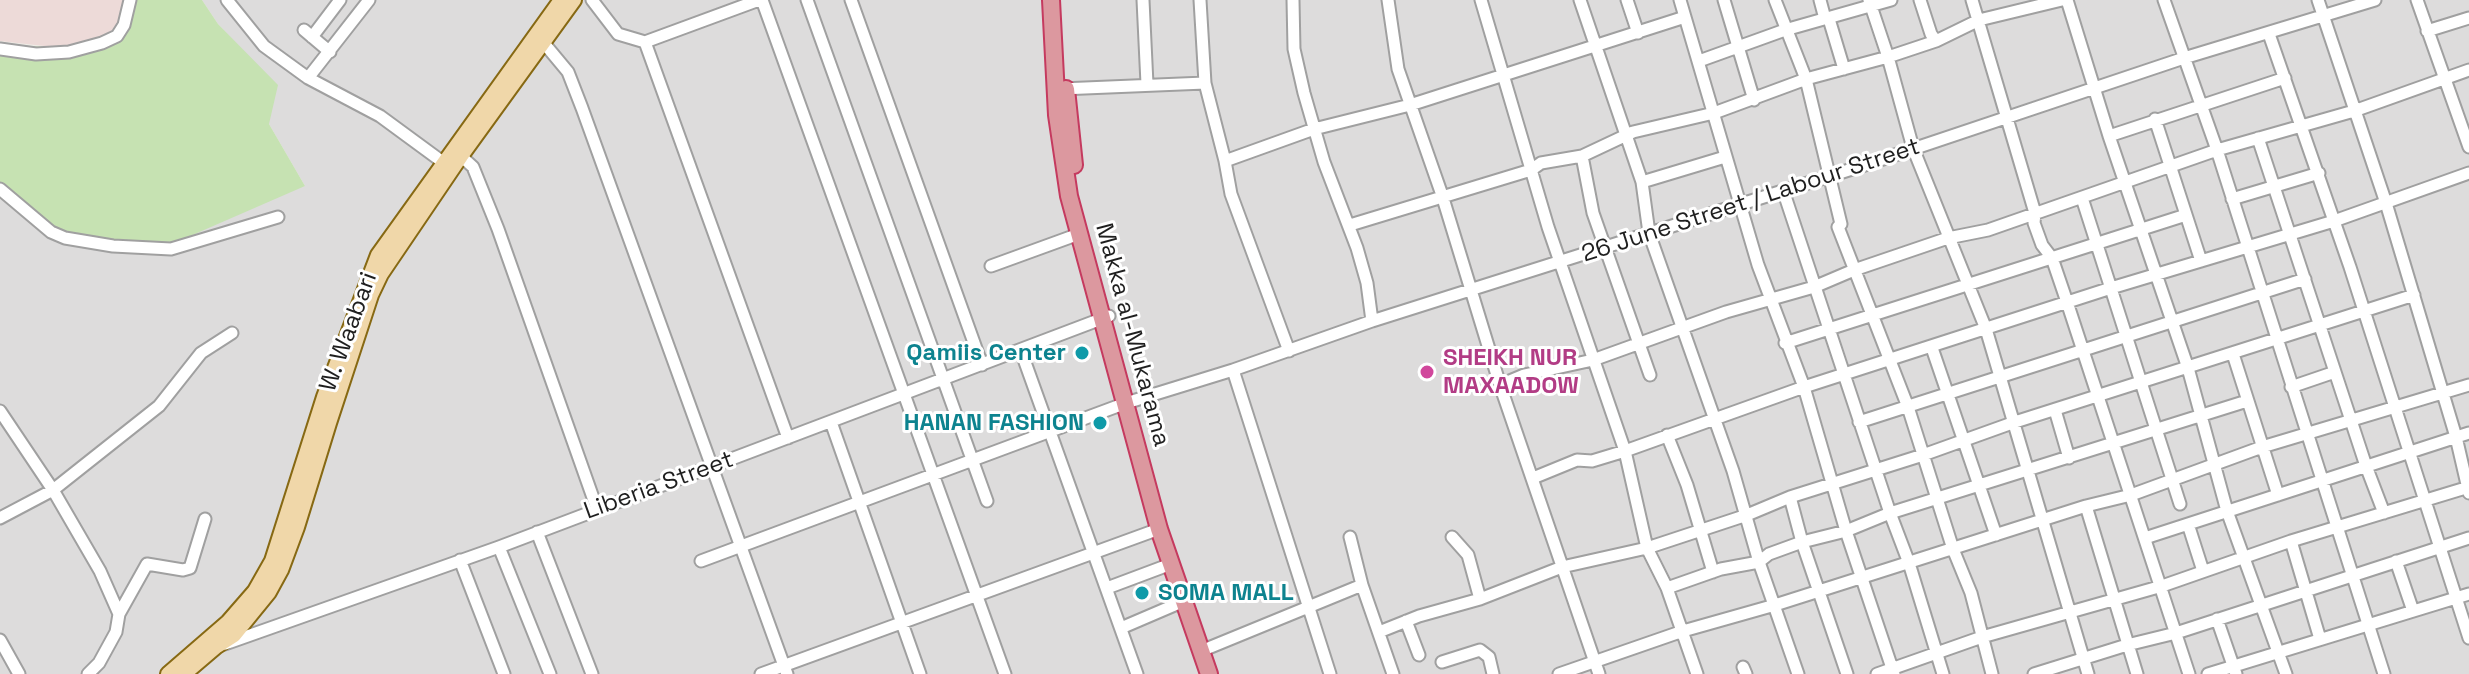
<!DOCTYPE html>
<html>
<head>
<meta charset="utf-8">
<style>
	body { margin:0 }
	canvas { display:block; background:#eeece6 }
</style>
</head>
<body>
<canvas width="2469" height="674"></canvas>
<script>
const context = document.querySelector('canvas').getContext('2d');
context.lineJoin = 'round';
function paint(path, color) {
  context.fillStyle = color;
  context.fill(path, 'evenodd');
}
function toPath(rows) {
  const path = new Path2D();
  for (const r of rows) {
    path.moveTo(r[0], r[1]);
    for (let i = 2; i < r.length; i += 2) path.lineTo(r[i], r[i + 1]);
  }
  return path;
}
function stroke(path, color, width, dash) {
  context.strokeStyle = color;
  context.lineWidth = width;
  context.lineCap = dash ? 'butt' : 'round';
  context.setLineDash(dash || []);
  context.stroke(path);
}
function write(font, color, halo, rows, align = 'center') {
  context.font = font + ' "Space Grotesk",sans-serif';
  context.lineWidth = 6;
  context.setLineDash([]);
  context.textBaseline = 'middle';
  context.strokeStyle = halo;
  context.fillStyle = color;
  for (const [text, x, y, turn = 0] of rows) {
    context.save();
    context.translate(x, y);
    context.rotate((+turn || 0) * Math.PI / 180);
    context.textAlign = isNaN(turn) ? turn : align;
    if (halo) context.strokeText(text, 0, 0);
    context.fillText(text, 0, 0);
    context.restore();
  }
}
paint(toPath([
	[202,0,2469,0,2469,674,0,674,0,182,60,236,305,186,269,124,244,52,218,24]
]), '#dddcdc');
paint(toPath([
	[0,0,125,0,117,32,62,48,0,41]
]), '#eddad8');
paint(toPath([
	[125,0,202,0,218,24,278,85,269,124,305,186,165,247,60,236,0,182,0,44,62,48,117,32]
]), '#c6e2b2');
const minor = toPath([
	[227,0,264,46,308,78,380,116,444,163],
	[592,0,618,34,645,42,759,0],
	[762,0,1005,674],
	[807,0,987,501],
	[851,0,982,365],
	[1143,0,1147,84],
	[1200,0,1205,83,1225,161,1231,194,1289,351],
	[1293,0,1294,49,1304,93,1324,162,1357,248,1367,283,1372,321],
	[1388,0,1398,69,1442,195,1500,385,1599,674],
	[1481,0,1548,227,1625,451,1647,548,1667,588,1697,674],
	[1580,0,1642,182,1649,233,1733,471,1759,562,1798,674],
	[1627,0,1638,33],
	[1680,0,1758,265,1804,387,1846,531,1894,674],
	[1724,0,1754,100],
	[1775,0,1806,79,1841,224,1838,227,1908,407,1953,549,1971,593,1992,674],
	[1820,0,1824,15,1829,19,1844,69],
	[1869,0,1888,57,1913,148,1986,329,2088,674],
	[1920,0,1931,34,1936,41],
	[1972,0,2035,213,2034,223,2042,245,2052,258,2067,302,2189,674],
	[2067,0,2109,136,2188,368,2227,511,2286,674],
	[2164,0,2217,150,2384,674],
	[2318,0,2386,203,2456,437,2469,493],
	[2417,0,2469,147],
	[304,30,330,52],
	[2427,31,2469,18],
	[2269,34,2350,267,2469,638],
	[312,37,340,0],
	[543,42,568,72,582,108,787,674],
	[645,42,788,438],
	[0,49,36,54,69,52,102,43,117,36,124,25,130,0],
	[1699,61,1785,30,1891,0],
	[308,78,369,0],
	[1061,89,1205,83],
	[2155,119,2201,261],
	[2109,136,2285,78],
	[2258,138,2366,466,2384,513],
	[461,156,473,167,498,229,597,509],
	[1582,156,1593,213,1650,375],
	[1225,161,1314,129,1410,105,1685,17],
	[1642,182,1725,157],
	[0,189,51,232,65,238,113,246,171,249,278,217],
	[1783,190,1890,513,1909,563,1943,674],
	[2082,198,2180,504],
	[2232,199,2319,173],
	[1350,225,1531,170,1541,163,1582,156,1633,132,1714,113,1806,79,1888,57,1936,41,1979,20,2062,0],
	[991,266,1079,234],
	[1785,343,2186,215],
	[1932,348,1996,535],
	[1021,351,1137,674],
	[2233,354,2278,495],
	[1233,370,1330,674],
	[1500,385,1524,375,1593,360,1726,312,1814,287,1854,270,1948,238,1988,230,2217,150,2354,111,2469,70],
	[2291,387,2335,372],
	[2055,410,2069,458],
	[0,411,53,490,100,571,119,614,116,632,99,663,88,674],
	[831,422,920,674],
	[1859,422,2305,279],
	[1667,435,1687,485,1713,572],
	[1533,478,1577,460,1592,461,1625,451,1804,387,2111,288,2334,221,2469,173],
	[1790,497,1802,542,1847,674],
	[2086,506,2137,674],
	[0,518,53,490,159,406,201,353,232,333],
	[2188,524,2203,571],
	[537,532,592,674],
	[1350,537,1362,585,1393,674],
	[1452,537,1468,555,1480,599],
	[2145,538,2469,433],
	[2291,541,2320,639],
	[499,547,550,674],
	[460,560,504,674],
	[701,561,1126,403,1233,370,1372,321,1871,163,2184,58,2375,0],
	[2396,561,2413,611],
	[1107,588,1171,564],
	[1667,588,1721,569,1759,562,1769,554,1802,542,1846,531,1890,513,2247,401],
	[119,614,147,564,183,570,190,568,205,519],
	[2217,619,2236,674],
	[1406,621,1419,655],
	[1121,628,1184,601],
	[1379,632,1419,616,1480,599,1562,567,1647,548,1747,515,1790,497,1923,455,2015,422,2414,295],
	[0,640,19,674],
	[225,644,499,547,1109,316],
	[1201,651,1362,585],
	[1442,662,1480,650,1489,657,1493,674],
	[1743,667,1746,674],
	[761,674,1159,529],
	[1559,674,1683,631,1775,605,2086,506,2131,495,2262,447,2469,385],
	[1877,674,1982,637,2162,586,2291,541,2469,487],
	[2034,674,2127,645,2176,633,2469,538],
	[2208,674,2469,594]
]);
const major = toPath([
	[168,674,228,622,255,591,272,561,324,397,378,255,561,0],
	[184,674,217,646,234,635,269,592,281,570,297,527,329,423,371,295,381,274,461,156,574,0]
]);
const highway = toPath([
	[1051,0,1057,115,1069,196,1159,529,1209,674],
	[1066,89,1074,165]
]);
stroke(minor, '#a0a0a0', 15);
stroke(major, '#876913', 18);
stroke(highway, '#c53a5f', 20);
stroke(minor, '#fff', 11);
stroke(major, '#f0d7a9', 14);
stroke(highway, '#dc989f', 16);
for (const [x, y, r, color] of [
	[1082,353,8,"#0f9aa8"],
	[1427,372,8,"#d1479c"],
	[1100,423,8,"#0f9aa8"],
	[1142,593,8,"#0f9aa8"]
]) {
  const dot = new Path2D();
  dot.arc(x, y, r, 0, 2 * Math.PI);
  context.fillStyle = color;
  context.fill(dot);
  stroke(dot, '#fff', 3);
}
write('24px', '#1f1f1f', '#fff', [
	["26 June Street / Labour Street",1751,201,-18],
	["W. Waabari",349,332,-70],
	["Makka al-Mukarama",1132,335,75],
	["Liberia Street",659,486,-20]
]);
write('bold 24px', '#0d838f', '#fff', [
	["Qamiis Center",1066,353],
	["HANAN FASHION",1084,423],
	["SOMA MALL",1158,593,"left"]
], 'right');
write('bold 24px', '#b23c85', '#fff', [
	["SHEIKH NUR",1443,358],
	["MAXAADOW",1443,386]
], 'left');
</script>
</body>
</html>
